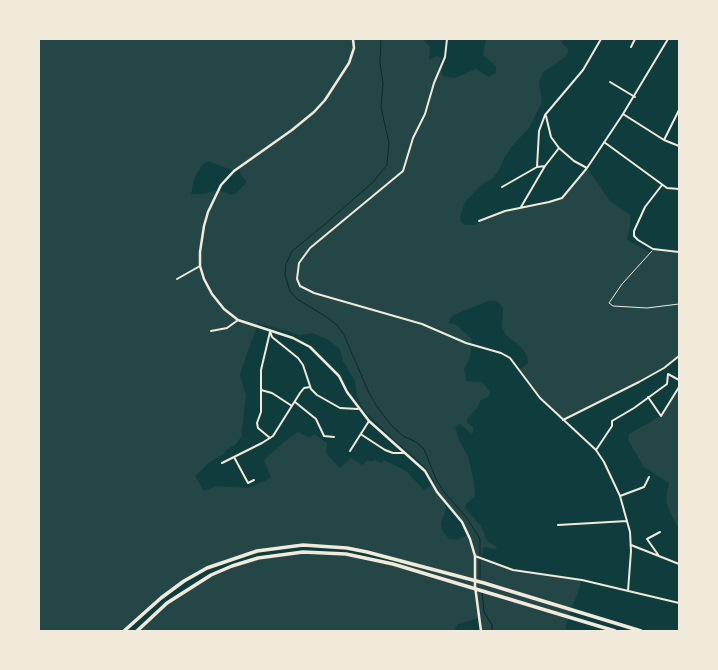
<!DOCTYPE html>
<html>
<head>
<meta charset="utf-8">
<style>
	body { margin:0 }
	#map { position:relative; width:718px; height:670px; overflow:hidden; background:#0f3d3e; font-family:Arial,sans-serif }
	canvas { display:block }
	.frame { position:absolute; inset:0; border:40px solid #f1e9da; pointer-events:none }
</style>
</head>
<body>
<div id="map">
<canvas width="718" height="670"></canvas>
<div class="frame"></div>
</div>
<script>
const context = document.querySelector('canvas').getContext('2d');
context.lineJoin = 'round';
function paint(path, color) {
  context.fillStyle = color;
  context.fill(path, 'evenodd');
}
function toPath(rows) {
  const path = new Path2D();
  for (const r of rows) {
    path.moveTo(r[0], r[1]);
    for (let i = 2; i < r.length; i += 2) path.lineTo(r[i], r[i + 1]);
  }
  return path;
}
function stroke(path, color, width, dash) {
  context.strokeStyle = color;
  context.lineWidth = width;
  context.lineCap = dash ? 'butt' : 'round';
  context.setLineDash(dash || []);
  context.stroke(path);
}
paint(toPath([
	[39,39,422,39,430,47,429,60,437,56,441,58,439,65,443,76,454,78,476,69,489,77,496,73,496,66,483,55,486,39,563,39,562,43,568,49,567,54,564,58,543,72,539,82,542,102,529,128,512,146,505,157,499,170,493,178,480,186,465,202,460,217,461,222,465,225,474,225,505,211,562,198,587,168,610,201,630,215,630,226,627,240,651,253,653,249,679,252,679,356,673,362,639,382,611,397,563,419,540,398,519,370,528,363,527,356,521,347,506,335,502,327,503,308,498,302,491,300,453,315,448,323,455,324,472,339,470,357,464,369,466,381,482,382,490,392,488,397,481,400,477,408,467,419,467,423,473,427,473,433,471,433,460,424,455,427,459,440,468,457,474,483,475,496,466,504,465,508,481,526,488,542,497,547,496,549,484,547,481,559,513,570,582,580,566,625,567,631,481,631,479,618,458,624,454,631,137,631,167,603,211,575,258,558,303,552,346,554,398,566,400,561,347,548,303,545,257,551,207,568,184,581,124,631,39,631],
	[208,161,234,171,243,164,240,169,240,174,246,181,246,183,236,193,231,195,219,190,203,194,191,194,194,179,202,165],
	[258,323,300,335,312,333,327,339,340,349,343,361,355,381,357,397,364,410,394,440,414,456,426,468,435,482,424,490,406,471,384,460,382,463,374,460,371,462,367,460,362,465,351,458,340,468,326,453,327,443,314,434,310,438,298,432,285,441,264,460,271,478,248,488,216,486,204,491,195,476,211,461,224,454,226,450,236,444,241,437,246,396,240,374],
	[445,503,462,522,468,535,457,540,449,539,442,530,441,523,446,509],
	[679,387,679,529,668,508,666,499,669,483,644,467,628,440,629,434,661,416]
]), '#244646');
stroke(toPath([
	[381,39,380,63,383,84,381,107,389,143,387,165,373,182,324,225,292,251,286,264,285,275,290,291,297,299,325,316,337,325,344,335,369,393,376,405,390,424,403,436,416,442,424,449,436,479,444,492,467,518,480,539,480,581],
	[482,592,484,612,492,625,492,631]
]), '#0a2a2b', 1);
stroke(toPath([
	[652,251,622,284,609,303,613,306,647,308,679,304]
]), '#f1e9da', 1);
stroke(toPath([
	[447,39,445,57,434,83,425,114,413,138,403,171,310,248,299,263,297,279,300,286,314,293,422,324,466,343,501,353,510,358,540,398,596,450,604,462,620,496,630,532,631,551,628,591],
	[631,47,635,39],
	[610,82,635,97],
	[623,114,664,140,679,146],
	[546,116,551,137,559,148,574,161,587,168],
	[664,140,679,110],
	[604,142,667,188,679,189],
	[545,166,537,167,539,131,545,115,583,70,601,39],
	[662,185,645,207,634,231,634,236,638,240,653,249,679,252],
	[502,187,537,167],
	[521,207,545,166,559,148],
	[479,221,505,211,549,202,562,198,587,168,623,114,668,39],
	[177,279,200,266],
	[211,331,227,328,238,320],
	[270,331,272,337,298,358,303,365,311,389,317,395,340,408,358,409],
	[261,390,272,393,292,406],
	[648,397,661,416,679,387],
	[295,402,316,419,324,436,334,437],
	[563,420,639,382,664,368,679,356],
	[362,435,385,450,393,453,403,453],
	[270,438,258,428,257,423,261,412,261,370,270,332],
	[596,450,612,426,612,421,634,408,667,384,668,374,679,380],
	[350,451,369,421],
	[234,457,248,483,254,480],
	[222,463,262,443,273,436,300,393,304,388,310,387],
	[620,496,644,487,649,477],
	[558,525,627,521],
	[631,545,679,564],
	[475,556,513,570,582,580,679,603],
	[659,556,647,539,660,532]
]), '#f1e9da', 2);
stroke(toPath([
	[353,39,354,48,349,63,325,100,314,112,292,130,234,171,221,185,208,212,204,226,200,252,200,266,204,279,212,294,224,309,238,320,293,338,310,347,339,376,347,392,369,421,425,471,437,492,462,522,470,539,475,556,475,586,481,631]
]), '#f1e9da', 2.5);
stroke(toPath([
	[124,631,161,598,184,581,207,568,257,551,303,545,347,548,367,552,484,583,641,631],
	[137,631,167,603,211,575,232,566,258,558,303,552,346,554,393,564,615,631]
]), '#f1e9da', 3.5);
</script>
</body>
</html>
